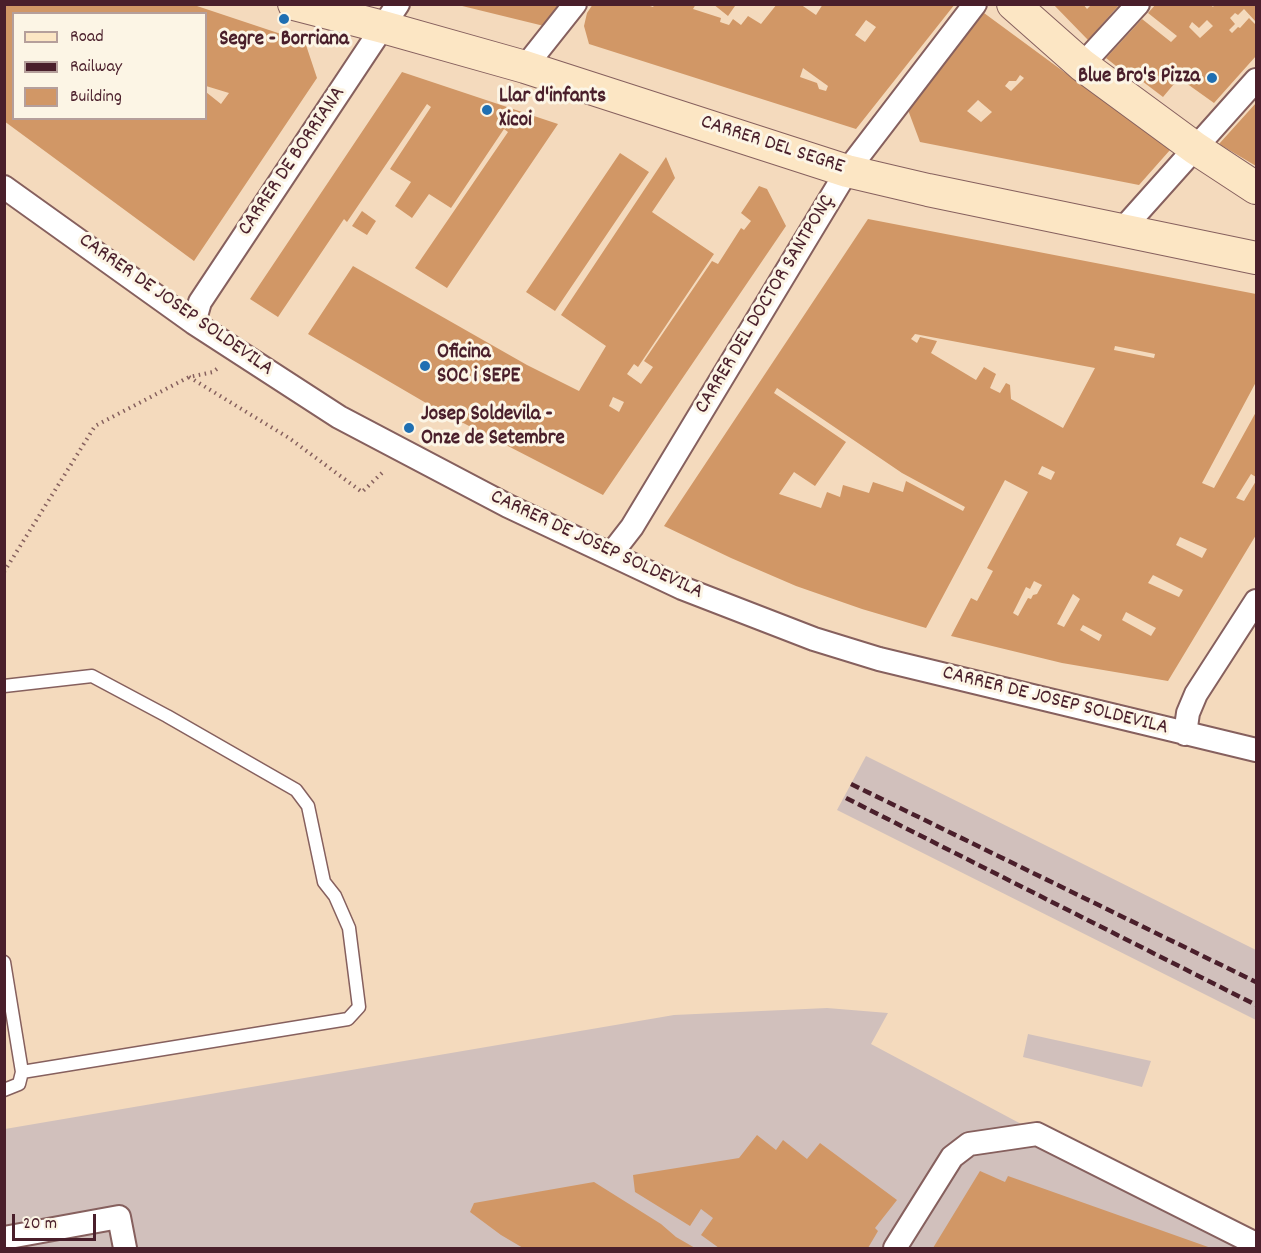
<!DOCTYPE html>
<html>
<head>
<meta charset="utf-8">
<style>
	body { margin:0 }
	#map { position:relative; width:1261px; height:1253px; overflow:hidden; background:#f4dabd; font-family:Dekko,sans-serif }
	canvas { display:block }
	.frame { position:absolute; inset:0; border:6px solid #4a1f2b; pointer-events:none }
	.legend { position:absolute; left:12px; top:12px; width:195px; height:108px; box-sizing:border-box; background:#fcf5e5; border:2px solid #b59f9b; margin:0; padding:8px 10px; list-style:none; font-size:18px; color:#4a1f2b }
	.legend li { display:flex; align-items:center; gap:12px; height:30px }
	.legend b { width:30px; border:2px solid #b59f9b }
	.scale { position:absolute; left:12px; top:1214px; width:84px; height:27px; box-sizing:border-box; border:3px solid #4a1f2b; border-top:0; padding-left:8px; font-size:18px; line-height:21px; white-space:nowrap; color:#4a1f2b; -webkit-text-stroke:4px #fcf5e5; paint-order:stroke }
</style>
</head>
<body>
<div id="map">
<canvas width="1261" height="1253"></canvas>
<div class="frame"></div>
<ul class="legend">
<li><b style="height:8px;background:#fce6c4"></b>Road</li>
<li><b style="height:8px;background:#4a1f2b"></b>Railway</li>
<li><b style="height:16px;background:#d19766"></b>Building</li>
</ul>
<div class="scale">20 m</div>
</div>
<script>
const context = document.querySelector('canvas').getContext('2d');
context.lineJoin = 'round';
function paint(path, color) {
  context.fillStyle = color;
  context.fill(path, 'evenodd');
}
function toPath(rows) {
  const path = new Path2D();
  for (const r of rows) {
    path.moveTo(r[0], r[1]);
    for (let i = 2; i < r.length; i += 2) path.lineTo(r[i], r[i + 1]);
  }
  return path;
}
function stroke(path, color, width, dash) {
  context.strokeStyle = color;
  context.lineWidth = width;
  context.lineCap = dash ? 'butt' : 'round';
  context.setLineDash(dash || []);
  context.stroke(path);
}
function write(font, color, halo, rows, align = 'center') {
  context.font = font + ' Dekko,sans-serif';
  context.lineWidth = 6;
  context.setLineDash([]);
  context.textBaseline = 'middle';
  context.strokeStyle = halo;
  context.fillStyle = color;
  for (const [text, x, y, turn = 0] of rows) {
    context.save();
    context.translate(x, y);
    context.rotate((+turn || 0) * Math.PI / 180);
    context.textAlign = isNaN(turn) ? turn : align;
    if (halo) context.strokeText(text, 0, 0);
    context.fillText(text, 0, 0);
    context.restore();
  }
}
paint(toPath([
	[866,756,1256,950,1256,1020,837,810],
	[827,1008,888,1013,871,1044,1254,1248,5,1248,5,1129,674,1015],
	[1028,1034,1151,1061,1142,1087,1023,1057]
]), '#d1c0bc');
paint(toPath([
	[4,4,191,4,305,42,317,78,194,261,4,121],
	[14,14,206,14,206,86,229,93,221,104,206,92,206,118,14,118],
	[454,4,561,4,544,26],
	[593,4,644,4,653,7,655,4,696,4,693,9,721,18,720,22,729,25,733,19,741,25,748,16,761,24,777,4,800,4,816,15,823,4,955,4,856,129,589,44,584,26,587,13],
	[866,20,876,27,865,42,855,35],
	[803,68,828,86,826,91,819,89,817,83,800,77],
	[713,4,733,4,735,6,728,16],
	[1053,4,1083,4,1087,9,1092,4,1120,4,1088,40],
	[1156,4,1210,4,1213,7,1215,4,1256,4,1256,22,1244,9,1238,15,1235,13,1230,18,1235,24,1229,30,1232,33,1238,27,1240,28,1249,18,1256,25,1256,56,1214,103,1179,78,1163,97,1142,81,1139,84,1106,58,1142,19,1171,42,1177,36,1148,13],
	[1207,20,1213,26,1200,38,1189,27,1192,22,1199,28],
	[984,13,1143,130,1147,125,1164,138,1160,142,1170,150,1139,185,920,142,908,110],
	[1020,75,1024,78,1011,91,1005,86,1009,81,1016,81],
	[978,100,992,112,981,122,967,111],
	[402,72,558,124,447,288,415,268,508,132,504,129,451,208,429,194,412,218,395,206,411,182,390,169,431,107,427,104,347,222,344,219,278,317,250,299],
	[1256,103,1256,166,1219,144],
	[620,153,649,172,555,311,526,292],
	[666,157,675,178,652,212,714,254,638,367,634,364,627,374,641,384,653,367,644,361,712,261,718,264,741,228,744,230,751,221,741,213,759,186,767,189,786,226,603,495,438,410,308,334,353,266,527,365,579,391,606,346,561,315],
	[613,397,624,402,619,412,609,406],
	[362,211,376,221,367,235,352,226],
	[868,219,1256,294,1256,382,1202,483,1214,488,1256,412,1256,477,1251,474,1236,498,1244,501,1256,481,1256,535,1168,681,1062,663,951,636,971,598,977,601,993,571,987,568,1028,492,1005,480,926,628,862,609,796,586,731,558,664,526],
	[915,334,1095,368,1063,428,1011,399,1010,385,1006,383,1000,393,990,388,996,374,984,367,976,380,931,353,937,341,920,337,917,343,911,339],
	[1115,346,1155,354,1154,358,1114,350],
	[777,388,902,473,965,507,963,511,906,481,903,492,873,482,869,493,843,485,840,497,827,492,821,508,779,494,794,472,815,486,846,442,774,393],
	[1042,466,1055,472,1051,480,1038,474],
	[1180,537,1207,549,1202,558,1176,545],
	[1153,575,1183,590,1179,597,1148,583],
	[1034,581,1042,585,1037,594,1033,595,1031,599,1028,598,1018,616,1013,613,1026,587,1030,589],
	[1073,594,1080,599,1064,627,1057,624],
	[1126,612,1156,628,1151,636,1122,620],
	[1083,625,1102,635,1099,641,1080,630],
	[757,1135,776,1150,783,1140,807,1159,820,1143,897,1200,875,1228,878,1231,868,1248,719,1248,701,1235,713,1218,701,1209,690,1226,635,1192,633,1175,739,1158],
	[980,1171,1005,1182,1008,1176,1211,1248,933,1248],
	[594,1182,661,1224,676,1237,695,1248,523,1248,501,1235,470,1212,474,1203]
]), '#d19766');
const lane = toPath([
	[4,686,92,676,167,716,296,790,308,806,324,882,335,896,349,928,359,1007,348,1019,22,1072],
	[4,962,22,1072,19,1084,4,1090]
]);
const street = toPath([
	[1082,65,1138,4],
	[525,67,575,4],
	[4,187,194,323,339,417,508,506,682,588,814,639,879,659,1256,750],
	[1121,231,1256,80],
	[194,323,200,302,398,4],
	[611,554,632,527,847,171,975,4],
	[1185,734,1188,713,1196,694,1256,601],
	[4,1238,119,1217,125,1248],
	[895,1248,952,1157,969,1144,1037,1134,1256,1244]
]);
const secondary = toPath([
	[294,4,383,27,525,67,847,171,928,190,1256,258],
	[1013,4,1082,65,1195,148,1256,188]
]);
stroke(lane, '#86605e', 15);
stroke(street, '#86605e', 26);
stroke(secondary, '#86605e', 34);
stroke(toPath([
	[189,377,289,438,362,492,383,472,382,470],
	[4,572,95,426,189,377,213,372,218,368]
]), '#86605e', 4, [1.5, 4.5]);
stroke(lane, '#fff', 12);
stroke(street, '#fff', 22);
stroke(secondary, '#fce6c4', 32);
stroke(toPath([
	[851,784,1256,982],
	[846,798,1256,1005]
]), '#4a1f2b', 4.5, [9, 4.5]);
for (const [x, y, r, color] of [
	[284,19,6,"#1f6fb2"],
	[1212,78,6,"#1f6fb2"],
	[487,110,6,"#1f6fb2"],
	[425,366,6,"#1f6fb2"],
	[409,428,6,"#1f6fb2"]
]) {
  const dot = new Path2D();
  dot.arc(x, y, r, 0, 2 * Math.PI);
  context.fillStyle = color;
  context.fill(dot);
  stroke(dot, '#fcf5e5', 2);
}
write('bold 21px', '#4a1f2b', '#fcf5e5', [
	["Segre - Borriana",284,41,"center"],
	["Blue Bro's Pizza",1200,78,"right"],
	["Llar d'infants",499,98],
	["Xicoi",499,122],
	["Oficina",437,354],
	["SOC i SEPE",437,378],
	["Josep Soldevila -",421,416],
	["Onze de Setembre",421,440]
], 'left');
write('21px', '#4a1f2b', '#fcf5e5', [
	["CARRER DEL SEGRE",772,146,18],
	["CARRER DE BORRIANA",293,162,-56],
	["CARRER DEL DOCTOR SANTPONÇ",766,305,-59],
	["CARRER DE JOSEP SOLDEVILA",175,306,35],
	["CARRER DE JOSEP SOLDEVILA",596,546,25],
	["CARRER DE JOSEP SOLDEVILA",1055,702,14]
]);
</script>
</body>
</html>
